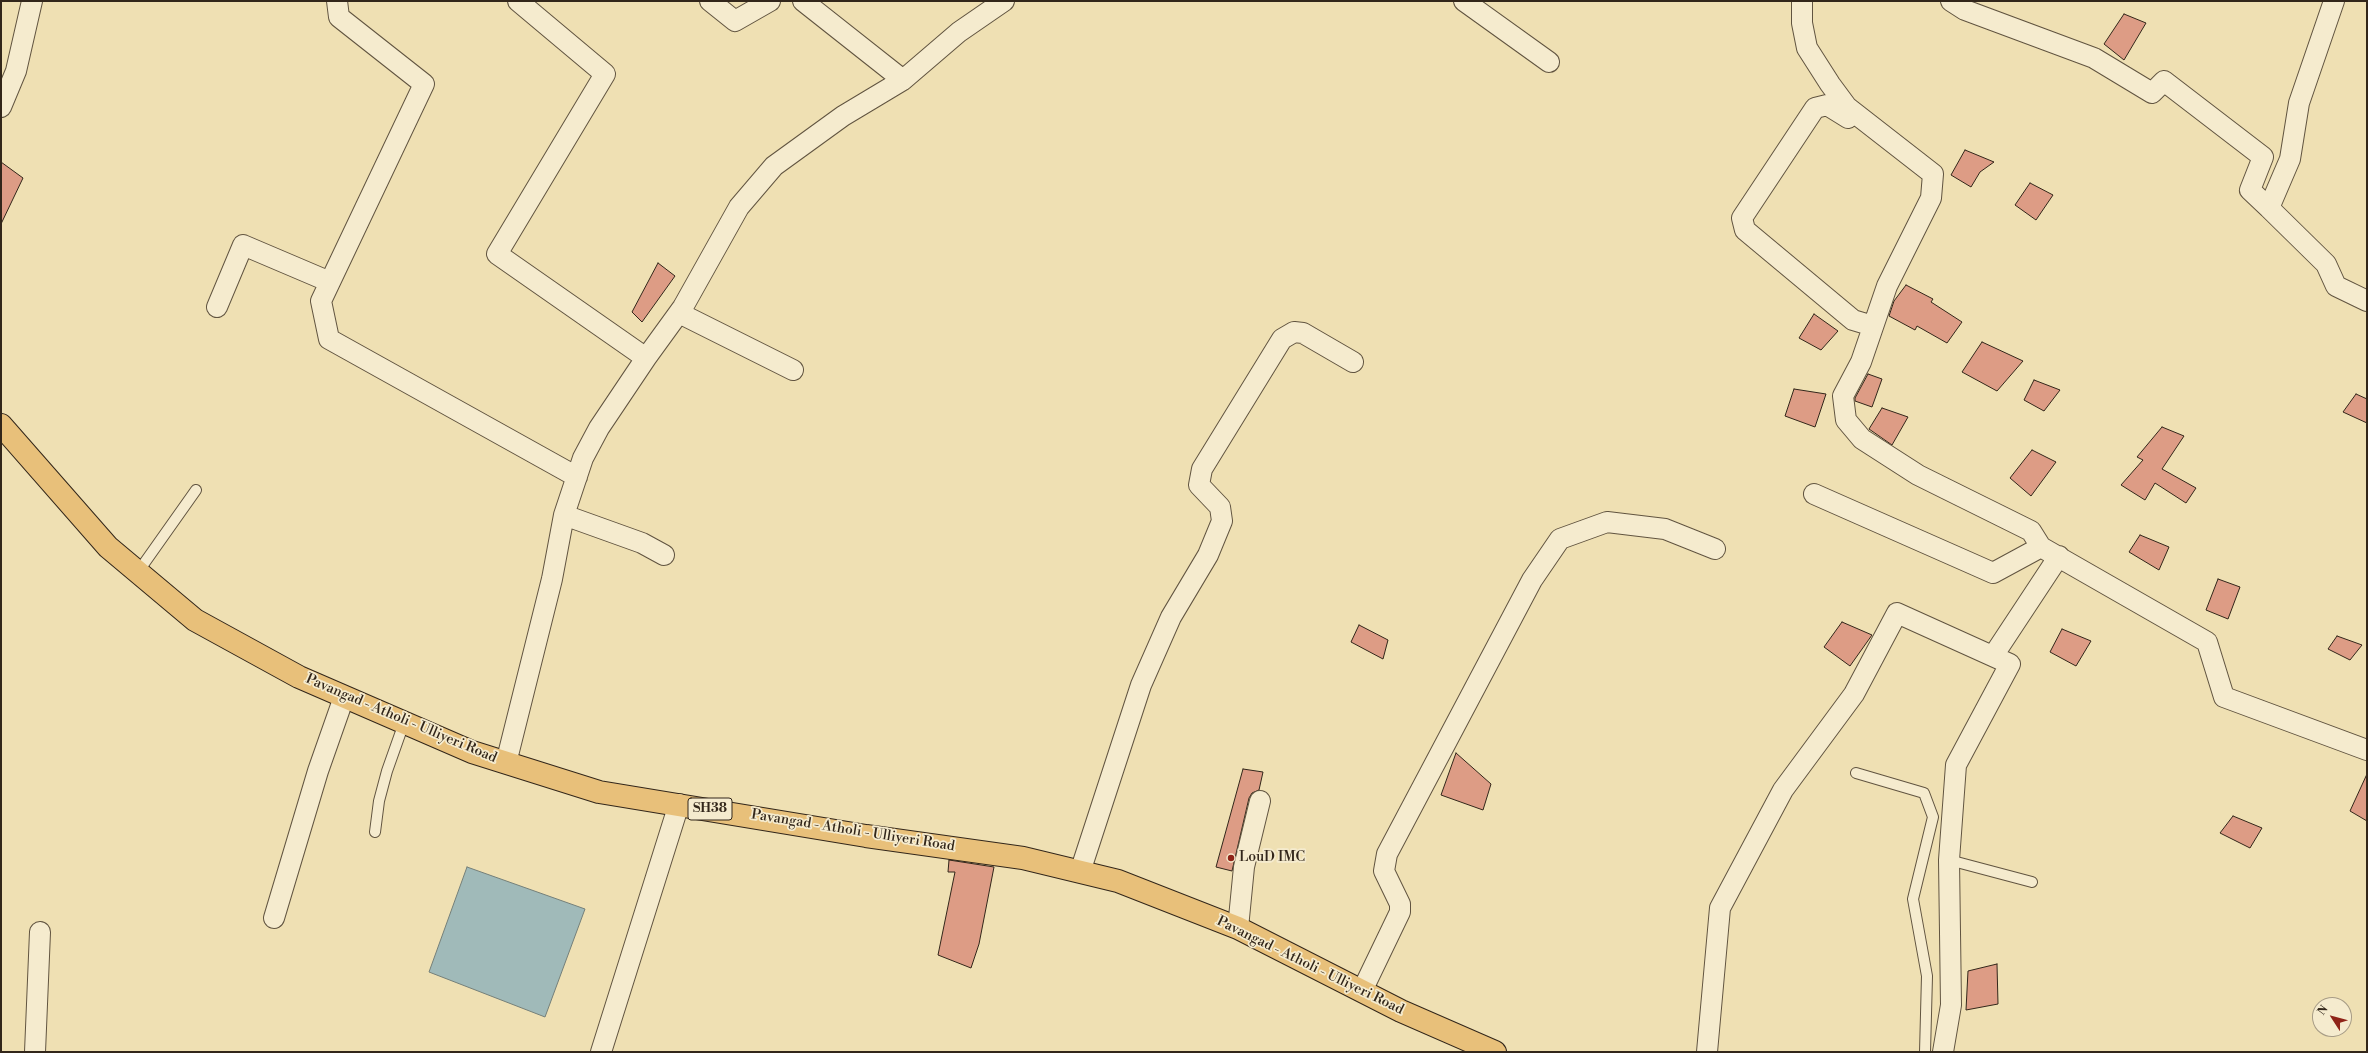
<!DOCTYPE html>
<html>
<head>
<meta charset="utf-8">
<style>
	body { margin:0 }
	#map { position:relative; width:2368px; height:1053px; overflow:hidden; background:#efe0b3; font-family:"Libre Bodoni",serif }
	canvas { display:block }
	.frame { position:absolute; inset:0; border:2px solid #32261a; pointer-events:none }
	.north { position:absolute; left:2312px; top:997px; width:40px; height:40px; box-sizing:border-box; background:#f5ebce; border:1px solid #a79c86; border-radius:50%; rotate:306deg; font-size:11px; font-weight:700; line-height:16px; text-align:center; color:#32261a }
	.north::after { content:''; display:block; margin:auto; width:14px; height:18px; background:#8f2418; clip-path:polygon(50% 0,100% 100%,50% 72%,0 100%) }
</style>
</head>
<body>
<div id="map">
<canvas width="2368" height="1053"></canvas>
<div class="frame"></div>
<div class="north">N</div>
</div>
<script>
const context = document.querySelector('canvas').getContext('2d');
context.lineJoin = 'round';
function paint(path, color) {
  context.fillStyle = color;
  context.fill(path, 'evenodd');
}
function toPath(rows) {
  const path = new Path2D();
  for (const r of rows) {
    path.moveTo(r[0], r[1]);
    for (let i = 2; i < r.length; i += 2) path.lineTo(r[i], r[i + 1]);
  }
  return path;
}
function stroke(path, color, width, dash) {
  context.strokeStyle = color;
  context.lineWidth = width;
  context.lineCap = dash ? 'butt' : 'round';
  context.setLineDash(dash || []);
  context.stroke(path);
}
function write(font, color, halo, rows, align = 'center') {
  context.font = font + ' "Libre Bodoni",serif';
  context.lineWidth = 3.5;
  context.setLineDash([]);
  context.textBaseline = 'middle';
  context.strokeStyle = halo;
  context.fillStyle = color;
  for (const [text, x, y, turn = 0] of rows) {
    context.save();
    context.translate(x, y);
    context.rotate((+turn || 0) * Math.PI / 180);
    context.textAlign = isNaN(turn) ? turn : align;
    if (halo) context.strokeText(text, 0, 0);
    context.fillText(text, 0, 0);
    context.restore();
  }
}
const water = toPath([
	[467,867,585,909,545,1017,429,972,467,867]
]);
paint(water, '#a0bab9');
stroke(water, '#747f79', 1);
const building = toPath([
	[2124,14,2146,23,2124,60,2104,44,2124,14],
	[1965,150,1994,162,1980,172,1971,187,1951,175,1965,150],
	[1,162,23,178,1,224,1,162],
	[2030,183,2053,195,2036,220,2015,205,2030,183],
	[658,263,675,276,642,322,632,312,658,263],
	[1906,285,1933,299,1931,302,1962,322,1947,343,1917,326,1915,330,1889,316,1894,301,1906,285],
	[1814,314,1838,331,1821,350,1799,338,1814,314],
	[1982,342,2023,361,1997,391,1962,372,1982,342],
	[1868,374,1882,379,1872,407,1855,401,1855,398,1868,374],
	[2034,380,2060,390,2044,411,2024,400,2034,380],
	[1794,389,1826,394,1815,427,1785,416,1794,389],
	[2356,394,2367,399,2367,423,2343,412,2356,394],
	[1882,408,1908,417,1892,445,1869,429,1882,408],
	[2162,427,2184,436,2162,469,2196,488,2186,503,2155,483,2145,500,2121,485,2143,460,2137,457,2162,427],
	[2032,450,2056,462,2031,496,2010,478,2032,450],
	[2140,535,2169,547,2159,570,2129,552,2140,535],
	[2218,579,2240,587,2228,619,2206,610,2218,579],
	[1842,622,1872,635,1850,666,1824,647,1842,622],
	[1359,625,1388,640,1383,659,1351,642,1359,625],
	[2062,629,2091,641,2076,666,2050,652,2062,629],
	[2337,636,2362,645,2350,660,2328,649,2337,636],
	[1456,753,1491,784,1483,810,1441,795,1456,753],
	[1243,769,1263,772,1259,790,1252,793,1249,798,1232,871,1216,867,1243,769],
	[2367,774,2367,821,2350,811,2367,774],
	[2233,816,2262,828,2250,848,2220,833,2233,816],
	[949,860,994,867,979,944,971,968,938,955,955,872,948,872,949,860],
	[1997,964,1998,1004,1966,1010,1968,971,1997,964]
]);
paint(building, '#dd9c85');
stroke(building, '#32261a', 1);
const service = toPath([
	[138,572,196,490],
	[1856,773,1924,793,1933,817,1913,899,1927,976,1925,1052],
	[375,832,379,801,387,771,404,723],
	[1949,860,2032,882]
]);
const minor = toPath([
	[337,1,339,17,424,84,321,301,329,339,577,477],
	[518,1,605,74,497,254,646,358],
	[710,1,735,21,770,1],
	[803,1,903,80],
	[1464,1,1549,62],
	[1802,1,1802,23,1807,48,1830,84,1847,107,1933,174,1931,198,1887,286,1861,362,1843,396,1846,420,1862,439,1918,475,2031,531,2041,547],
	[1951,1,1965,10,2094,58,2152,93,2164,81,2263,157,2250,190,2269,208],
	[2334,1,2299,103,2290,159,2269,208,2326,264,2336,286,2367,301],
	[1,107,16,71,32,1],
	[1852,114,1848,118,1827,105,1815,108,1742,218,1745,230,1853,320,1873,326],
	[217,307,243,245,330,282],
	[679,313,793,370],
	[1814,494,1993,573,2041,547,2207,642,2224,697,2367,750],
	[564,515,642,543,664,555],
	[1993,656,2059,556],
	[506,763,552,579,564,515,583,458,599,428,646,358,683,307,739,207,774,166,843,116,903,80,959,32,1004,1],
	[1080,872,1141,685,1171,617,1208,555,1222,521,1220,507,1199,485,1202,469,1282,339,1294,332,1303,333,1353,362],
	[274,918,318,771,344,697],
	[1238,928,1244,867,1260,801],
	[1362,991,1400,912,1400,904,1384,871,1387,854,1532,580,1560,539,1607,522,1665,529,1715,549],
	[35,1052,40,932],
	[601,1052,679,804],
	[1707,1052,1720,908,1783,790,1854,694,1897,613,2010,664,1956,765,1949,860,1951,1005,1943,1052]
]);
const primary = toPath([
	[1,425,108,547,195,620,299,677,472,752,599,792,866,836,1023,858,1118,881,1238,928,1401,1011,1495,1052]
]);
stroke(service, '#615440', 12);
stroke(minor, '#615440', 22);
stroke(primary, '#32261a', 24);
stroke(service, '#f5ebce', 10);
stroke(minor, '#f5ebce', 20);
stroke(primary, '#e8c07a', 22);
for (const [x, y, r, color] of [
	[1231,858,4,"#8f2418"]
]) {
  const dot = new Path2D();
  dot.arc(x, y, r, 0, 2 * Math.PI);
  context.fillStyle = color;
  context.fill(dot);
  stroke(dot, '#f5ebce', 1.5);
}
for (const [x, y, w] of [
	[710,809,44]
]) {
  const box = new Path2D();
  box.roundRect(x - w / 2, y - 11, w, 22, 3);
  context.fillStyle = '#f5ebce';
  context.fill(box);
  stroke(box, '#32261a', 1);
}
write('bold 13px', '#32261a', null, [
	["SH38",710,809]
]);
write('14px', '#32261a', '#f5ebce', [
	["Pavangad - Atholi - Ulliyeri Road",401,719,23],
	["Pavangad - Atholi - Ulliyeri Road",853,831,9],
	["Pavangad - Atholi - Ulliyeri Road",1310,966,26]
]);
write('14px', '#32261a', '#f5ebce', [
	["LouD IMC",1239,858]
], 'left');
</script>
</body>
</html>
